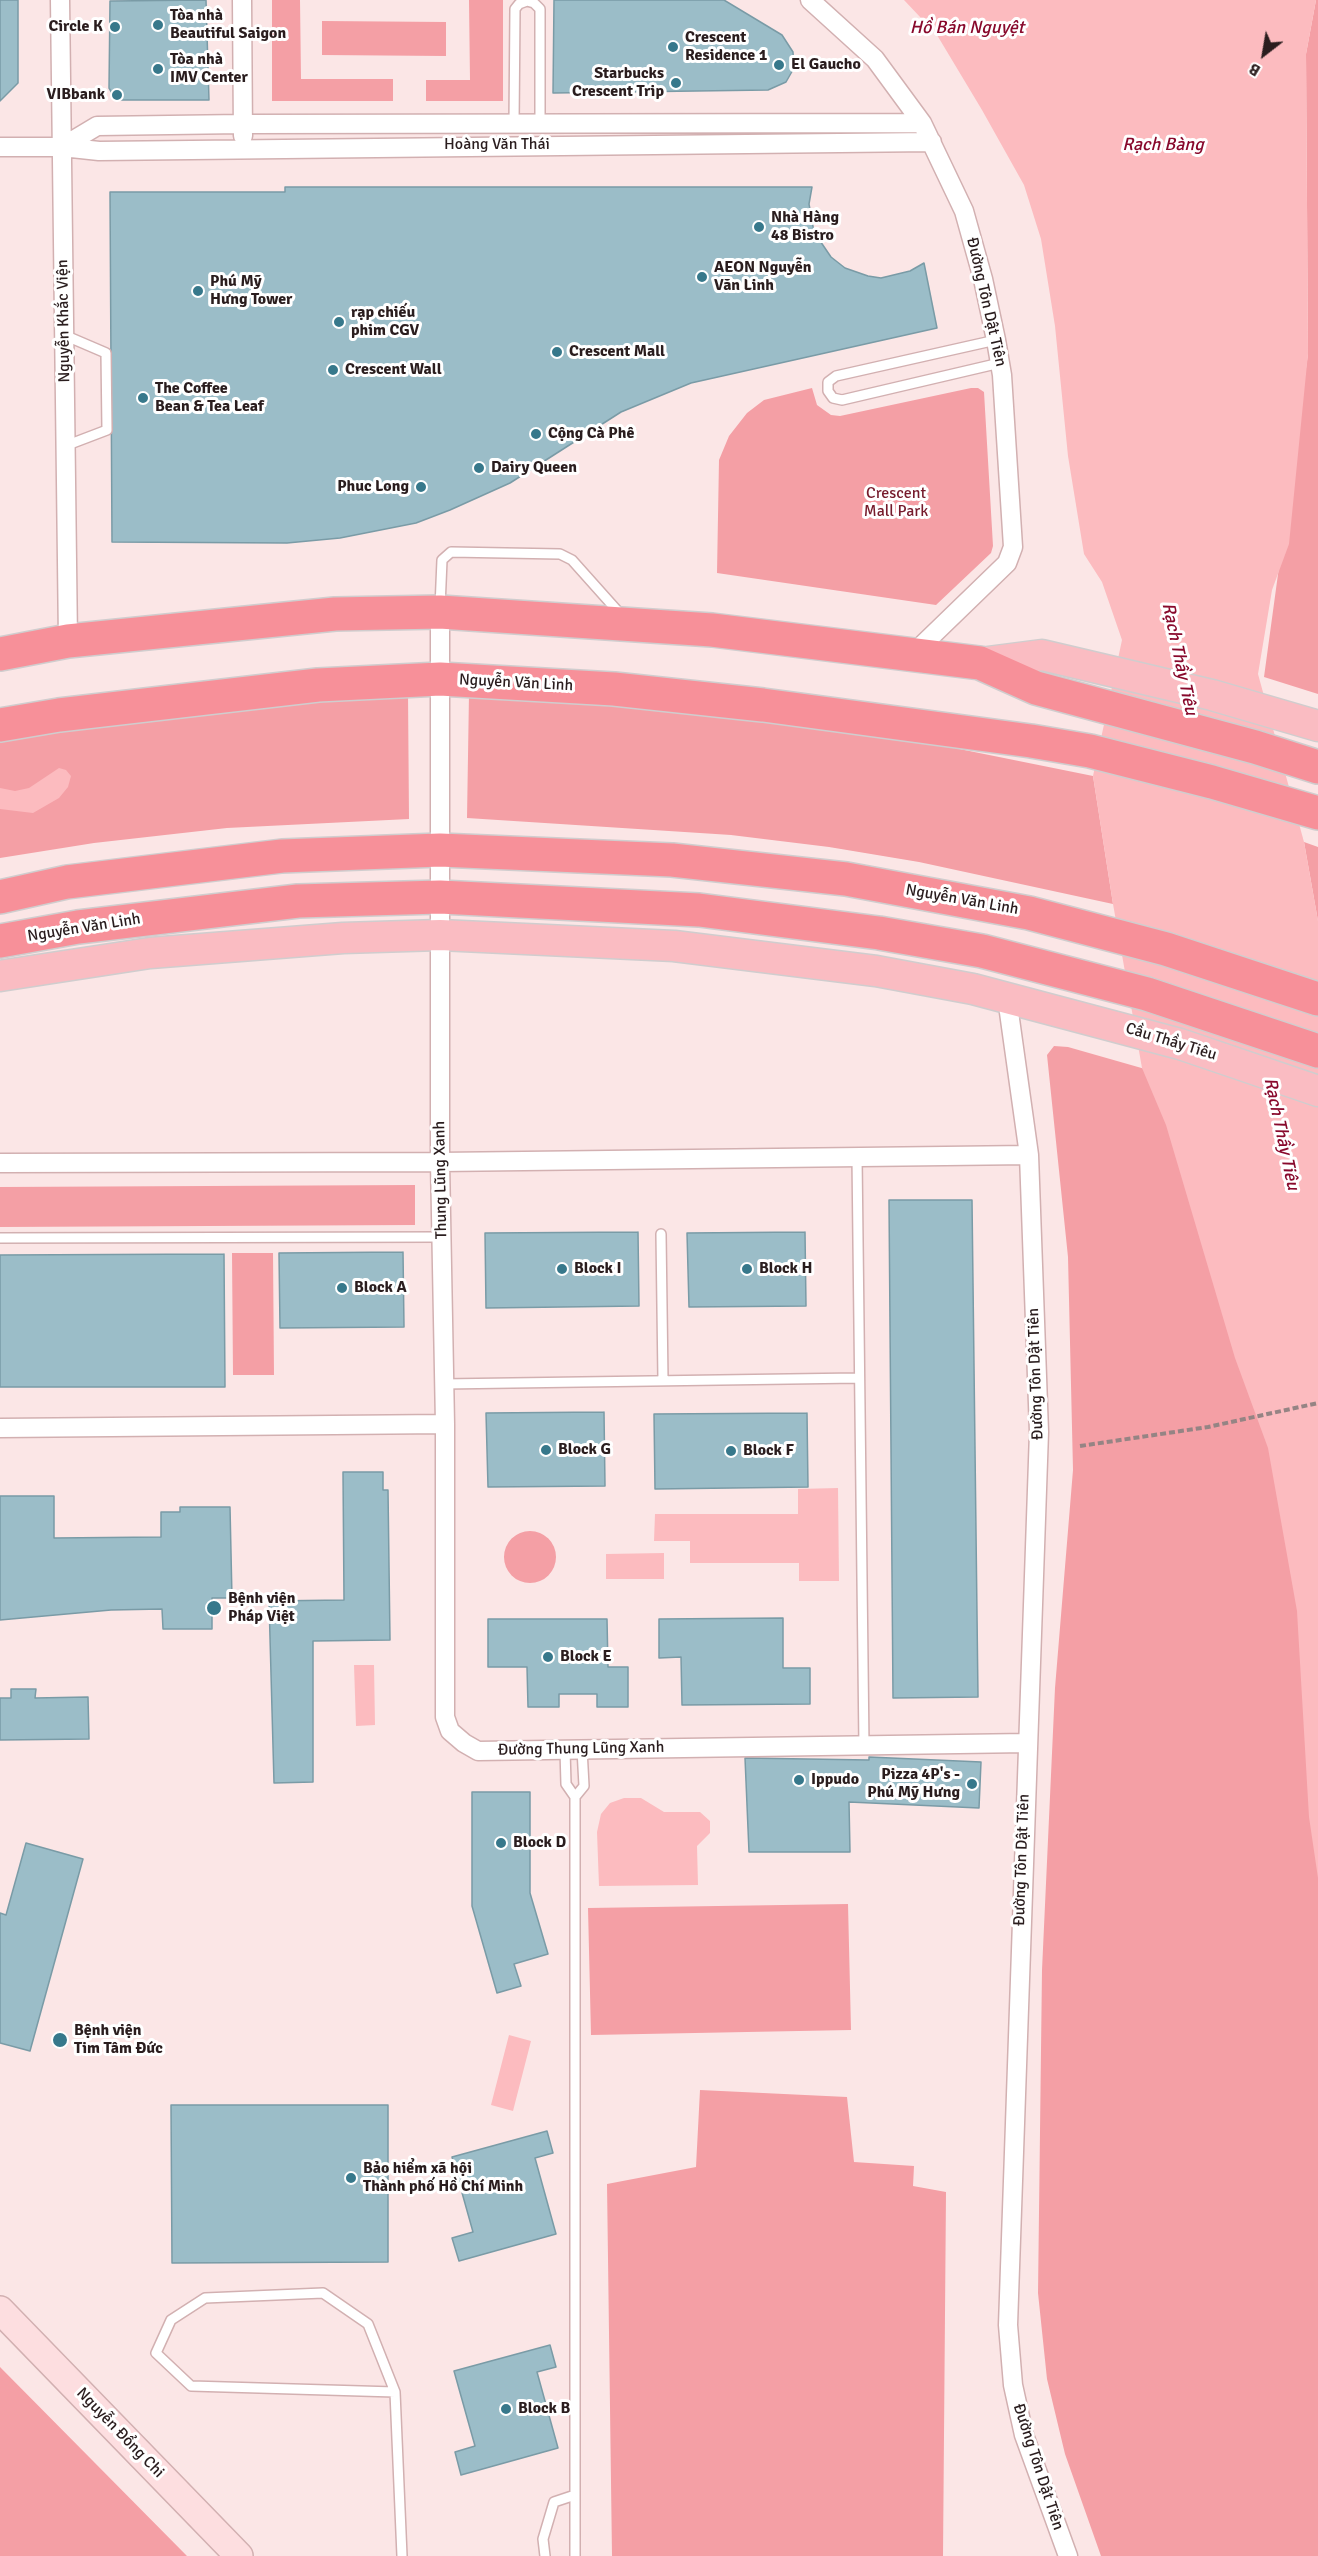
<!DOCTYPE html>
<html>
<head>
<meta charset="utf-8">
<style>
	body { margin:0 }
	#map { position:relative; width:1318px; height:2556px; overflow:hidden; background:#fbe6e6; font-family:Signika,sans-serif }
	canvas { display:block }
	.north { position:absolute; left:1234px; top:24px; width:60px; height:60px; -webkit-text-stroke:4px #fff; paint-order:stroke; rotate:211deg; font-size:16px; font-weight:700; line-height:24px; text-align:center; color:#2a1d1e }
	.north::after { content:''; display:block; margin:auto; width:21px; height:27px; background:#2a1d1e; clip-path:polygon(50% 0,100% 100%,50% 72%,0 100%) }
</style>
</head>
<body>
<div id="map">
<canvas width="1318" height="2556"></canvas>
<div class="north">B</div>
</div>
<script>
const context = document.querySelector('canvas').getContext('2d');
context.lineJoin = 'round';
function paint(path, color) {
  context.fillStyle = color;
  context.fill(path, 'evenodd');
}
function toPath(rows) {
  const path = new Path2D();
  for (const r of rows) {
    if (r.length === 3) {
      path.moveTo(r[0] + r[2], r[1]);
      path.arc(r[0], r[1], r[2], 0, 2 * Math.PI);
      continue;
    }
    path.moveTo(r[0], r[1]);
    for (let i = 2; i < r.length; i += 2) path.lineTo(r[i], r[i + 1]);
  }
  return path;
}
function stroke(path, color, width, dash) {
  context.strokeStyle = color;
  context.lineWidth = width;
  context.lineCap = dash ? 'butt' : 'round';
  context.setLineDash(dash || []);
  context.stroke(path);
}
function write(font, color, halo, rows, align = 'center') {
  context.font = font + ' Signika,sans-serif';
  context.lineWidth = 6;
  context.setLineDash([]);
  context.textBaseline = 'middle';
  context.strokeStyle = halo;
  context.fillStyle = color;
  for (const [text, x, y, turn = 0] of rows) {
    context.save();
    context.translate(x, y);
    context.rotate((+turn || 0) * Math.PI / 180);
    context.textAlign = isNaN(turn) ? turn : align;
    if (halo) context.strokeText(text, 0, 0);
    context.fillText(text, 0, 0);
    context.restore();
  }
}
paint(toPath([
	[272,0,300,0,301,79,393,79,393,101,272,101],
	[469,0,503,0,503,101,426,101,426,80,470,80],
	[1316,0,1318,0,1318,694,1264,677,1308,354,1306,54],
	[322,21,446,22,446,56,322,55],
	[812,388,817,405,831,415,840,416,971,388,978,388,984,392,993,546,991,553,936,605,717,573,719,460,729,436,747,413,764,400],
	[408,693,409,819,227,828,94,843,0,858,0,741,191,706],
	[469,694,595,697,900,737,1093,776,1113,904,919,862,829,847,731,835,467,818],
	[1304,842,1318,847,1318,921],
	[1054,1046,1068,1047,1187,1081,1318,1558,1318,2556,1101,2556,1065,2454,1047,2379,1038,2293,1042,1970,1055,1688,1073,1470,1068,1257,1047,1055],
	[415,1185,415,1225,0,1227,0,1187],
	[232,1253,273,1253,274,1375,233,1375],
	[530,1557,26],
	[848,1904,851,2030,591,2035,588,1908],
	[700,2090,847,2097,854,2162,914,2166,913,2186,946,2192,943,2556,612,2556,607,2184,696,2167],
	[0,2367,187,2556,0,2556]
]), '#f49fa5');
paint(toPath([
	[904,0,1316,0,1306,54,1308,354,1289,544,1272,590,1258,674,1304,842,1318,921,1318,1878,1309,1817,1297,1611,1268,1448,1235,1358,1166,1125,1142,1068,1113,904,1093,776,1122,640,1102,582,1084,554,1068,456,1055,326,1041,239,1024,185,982,110,937,35],
	[59,768,66,770,71,776,68,787,59,798,33,813,0,809,0,788,15,791,29,788],
	[838,1488,839,1581,799,1581,799,1563,690,1563,690,1541,654,1541,655,1514,798,1514,798,1489],
	[664,1553,664,1579,606,1579,606,1554],
	[354,1665,374,1665,375,1725,356,1726],
	[624,1798,641,1798,664,1812,700,1812,710,1821,710,1833,697,1846,698,1885,599,1886,597,1832,601,1814,610,1803],
	[509,2035,531,2041,513,2111,491,2105]
]), '#fcbbbf');
const building = toPath([
	[0,0,18,0,18,83,0,101,0,0],
	[206,0,209,100,116,100,109,88,110,1,206,0],
	[554,0,724,0,782,35,793,52,794,68,786,82,768,90,553,93,554,0],
	[285,187,812,187,809,204,814,232,831,257,845,268,868,276,881,278,910,271,924,263,937,328,691,383,621,412,510,483,450,510,416,523,340,538,287,543,112,542,110,192,285,192,285,187],
	[889,1200,972,1200,978,1697,893,1698,889,1200],
	[638,1232,639,1306,486,1308,485,1233,638,1232],
	[805,1232,806,1306,689,1307,687,1233,805,1232],
	[403,1252,404,1327,280,1328,279,1253,403,1252],
	[224,1254,225,1387,0,1387,0,1255,224,1254],
	[604,1412,605,1486,488,1487,486,1413,604,1412],
	[807,1413,808,1487,655,1489,654,1414,807,1413],
	[343,1472,383,1472,383,1490,388,1490,390,1640,313,1641,313,1782,274,1783,269,1601,344,1600,343,1472],
	[0,1496,54,1496,54,1538,161,1537,161,1512,180,1512,180,1507,230,1507,232,1598,212,1598,212,1629,163,1629,162,1609,111,1610,0,1620,0,1496],
	[783,1618,783,1668,810,1668,810,1704,682,1705,681,1657,659,1658,659,1619,783,1618],
	[488,1619,607,1619,608,1667,628,1667,628,1707,597,1707,597,1694,559,1694,559,1707,528,1707,527,1667,488,1667,488,1619],
	[11,1689,36,1689,35,1698,88,1697,89,1739,0,1740,0,1698,11,1698,11,1689],
	[869,1757,981,1762,979,1808,849,1802,850,1852,749,1852,745,1758,869,1760,869,1757],
	[472,1792,530,1792,530,1893,548,1954,514,1964,521,1986,497,1993,472,1906,472,1792],
	[26,1843,83,1859,30,2051,0,2043,0,1913,6,1915,26,1843],
	[171,2105,388,2105,388,2262,172,2263,171,2105],
	[547,2131,553,2153,535,2158,556,2234,459,2261,452,2238,473,2232,452,2157,547,2131],
	[550,2345,556,2367,537,2372,558,2448,461,2475,455,2452,475,2446,454,2371,550,2345]
]);
paint(building, '#9bbdc8');
stroke(building, '#7a9ba6', 1.5);
const lane = toPath([
	[514,124,515,9,519,4,527,1,534,3,540,9,540,124],
	[64,335,106,353,107,430,65,446],
	[996,340,836,376,828,382,828,391,833,398,842,400,1000,363],
	[440,607,442,560,451,552,560,554,572,560,622,616],
	[857,1157,864,1746],
	[661,1234,663,1380],
	[0,1238,442,1237],
	[443,1384,858,1378],
	[565,1750,566,1784,575,1797,584,1786,582,1749],
	[395,2392,191,2386,156,2353,171,2320,205,2298,323,2293,368,2324,395,2392,402,2556],
	[545,2556,543,2539,554,2502,575,2495],
	[575,2556,575,1797]
]);
const street = toPath([
	[60,0,68,641],
	[242,0,243,136],
	[810,0,875,59,922,123,964,211,983,279,996,340,1002,375,1013,547,1007,563,913,654],
	[0,147,62,147,99,151,932,142],
	[62,147,97,126,242,124,922,123],
	[440,612,440,1162,445,1424,445,1717,450,1731,464,1743,478,1751,1027,1743],
	[1007,998,1029,1155,1039,1432,1008,2325,1013,2385,1024,2435,1068,2556],
	[0,1163,440,1162,1029,1155],
	[0,1428,445,1424]
]);
const secondary = toPath([
	[0,2310,239,2556]
]);
const primary = toPath([
	[980,663,1042,655,1212,695,1318,726],
	[0,976,150,953,343,938,440,935,674,946,876,971,973,989,1180,1044,1318,1091]
]);
const highway = toPath([
	[0,654,68,641,335,614,440,612,712,630,980,663,1036,688,1255,747,1318,767],
	[0,725,59,715,318,685,440,679,614,689,763,705,1031,741,1090,751,1212,782,1318,813],
	[0,897,67,882,282,856,440,850,672,860,846,879,1029,913,1166,949,1318,999],
	[0,941,78,927,298,901,440,897,699,910,879,933,982,951,1147,994,1318,1051]
]);
stroke(lane, '#d2b0b1', 12);
stroke(street, '#d2b0b1', 21);
stroke(secondary, '#d2b0b1', 30);
stroke(primary, '#d0cdce', 33);
stroke(highway, '#d0cdce', 36);
stroke(toPath([
	[1080,1446,1208,1427,1318,1403]
]), '#958484', 4, [6, 3]);
stroke(lane, '#fff', 9);
stroke(street, '#fff', 18);
stroke(secondary, '#fddee0', 27);
stroke(primary, '#fabcc2', 30);
stroke(highway, '#f79099', 33);
for (const [x, y, r, color] of [
	[158,25,6,"#37788b"],
	[115,27,6,"#37788b"],
	[673,47,6,"#37788b"],
	[779,65,6,"#37788b"],
	[158,69,6,"#37788b"],
	[676,83,6,"#37788b"],
	[117,95,6,"#37788b"],
	[759,227,6,"#37788b"],
	[702,277,6,"#37788b"],
	[198,291,6,"#37788b"],
	[339,322,6,"#37788b"],
	[557,352,6,"#37788b"],
	[333,370,6,"#37788b"],
	[143,398,6,"#37788b"],
	[536,434,6,"#37788b"],
	[479,468,6,"#37788b"],
	[421,487,6,"#37788b"],
	[562,1269,6,"#37788b"],
	[747,1269,6,"#37788b"],
	[342,1288,6,"#37788b"],
	[546,1450,6,"#37788b"],
	[731,1451,6,"#37788b"],
	[214,1608,8,"#37788b"],
	[548,1657,6,"#37788b"],
	[799,1780,6,"#37788b"],
	[972,1784,6,"#37788b"],
	[501,1843,6,"#37788b"],
	[60,2040,8,"#37788b"],
	[351,2178,6,"#37788b"],
	[506,2409,6,"#37788b"]
]) {
  const dot = new Path2D();
  dot.arc(x, y, r, 0, 2 * Math.PI);
  context.fillStyle = color;
  context.fill(dot);
  stroke(dot, '#fff', 2);
}
write('bold 16px', '#2a1d1e', '#fff', [
	["Tòa nhà",170,16],
	["Beautiful Saigon",170,34],
	["Circle K",103,27,"right"],
	["Crescent",685,38],
	["Residence 1",685,56],
	["Tòa nhà",170,60],
	["IMV Center",170,78],
	["El Gaucho",791,65],
	["Starbucks",664,74,"right"],
	["Crescent Trip",664,92,"right"],
	["VIBbank",105,95,"right"],
	["Nhà Hàng",771,218],
	["48 Bistro",771,236],
	["AEON Nguyễn",714,268],
	["Văn Linh",714,286],
	["Phú Mỹ",210,282],
	["Hưng Tower",210,300],
	["rạp chiếu",351,313],
	["phim CGV",351,331],
	["Crescent Mall",569,352],
	["Crescent Wall",345,370],
	["The Coffee",155,389],
	["Bean & Tea Leaf",155,407],
	["Cộng Cà Phê",548,434],
	["Dairy Queen",491,468],
	["Phuc Long",409,487,"right"],
	["Block I",574,1269],
	["Block H",759,1269],
	["Block A",354,1288],
	["Block G",558,1450],
	["Block F",743,1451],
	["Bệnh viện",228,1599],
	["Pháp Việt",228,1617],
	["Block E",560,1657],
	["Pizza 4P's -",960,1775,"right"],
	["Phú Mỹ Hưng",960,1793,"right"],
	["Ippudo",811,1780],
	["Block D",513,1843],
	["Bệnh viện",74,2031],
	["Tim Tâm Đức",74,2049],
	["Bảo hiểm xã hội",363,2169],
	["Thành phố Hồ Chí Minh",363,2187],
	["Block B",518,2409]
], 'left');
write('16px', '#2a1d1e', '#fff', [
	["Hoàng Văn Thái",497,145],
	["Đường Tôn Dật Tiên",986,302,77],
	["Nguyễn Khắc Viện",64,321,-91],
	["Nguyễn Văn Linh",516,683,3],
	["Nguyễn Văn Linh",962,900,10],
	["Nguyễn Văn Linh",84,928,-9],
	["Cầu Thầy Tiêu",1171,1042,17],
	["Thung Lũng Xanh",441,1180,-91],
	["Đường Tôn Dật Tiên",1036,1374,-92],
	["Đường Thung Lũng Xanh",581,1749,-1],
	["Đường Tôn Dật Tiên",1022,1860,-88],
	["Nguyễn Đổng Chi",120,2433,46],
	["Đường Tôn Dật Tiên",1038,2467,72]
]);
write('16px', '#761b2c', '#fff', [
	["Crescent",896,494],
	["Mall Park",896,512]
]);
write('italic 18px', '#88092c', '#fff', [
	["Hồ Bán Nguyệt",967,28],
	["Rạch Bàng",1163,145],
	["Rạch Thầy Tiêu",1179,659,78],
	["Rạch Thầy Tiêu",1281,1134,78]
]);
</script>
</body>
</html>
